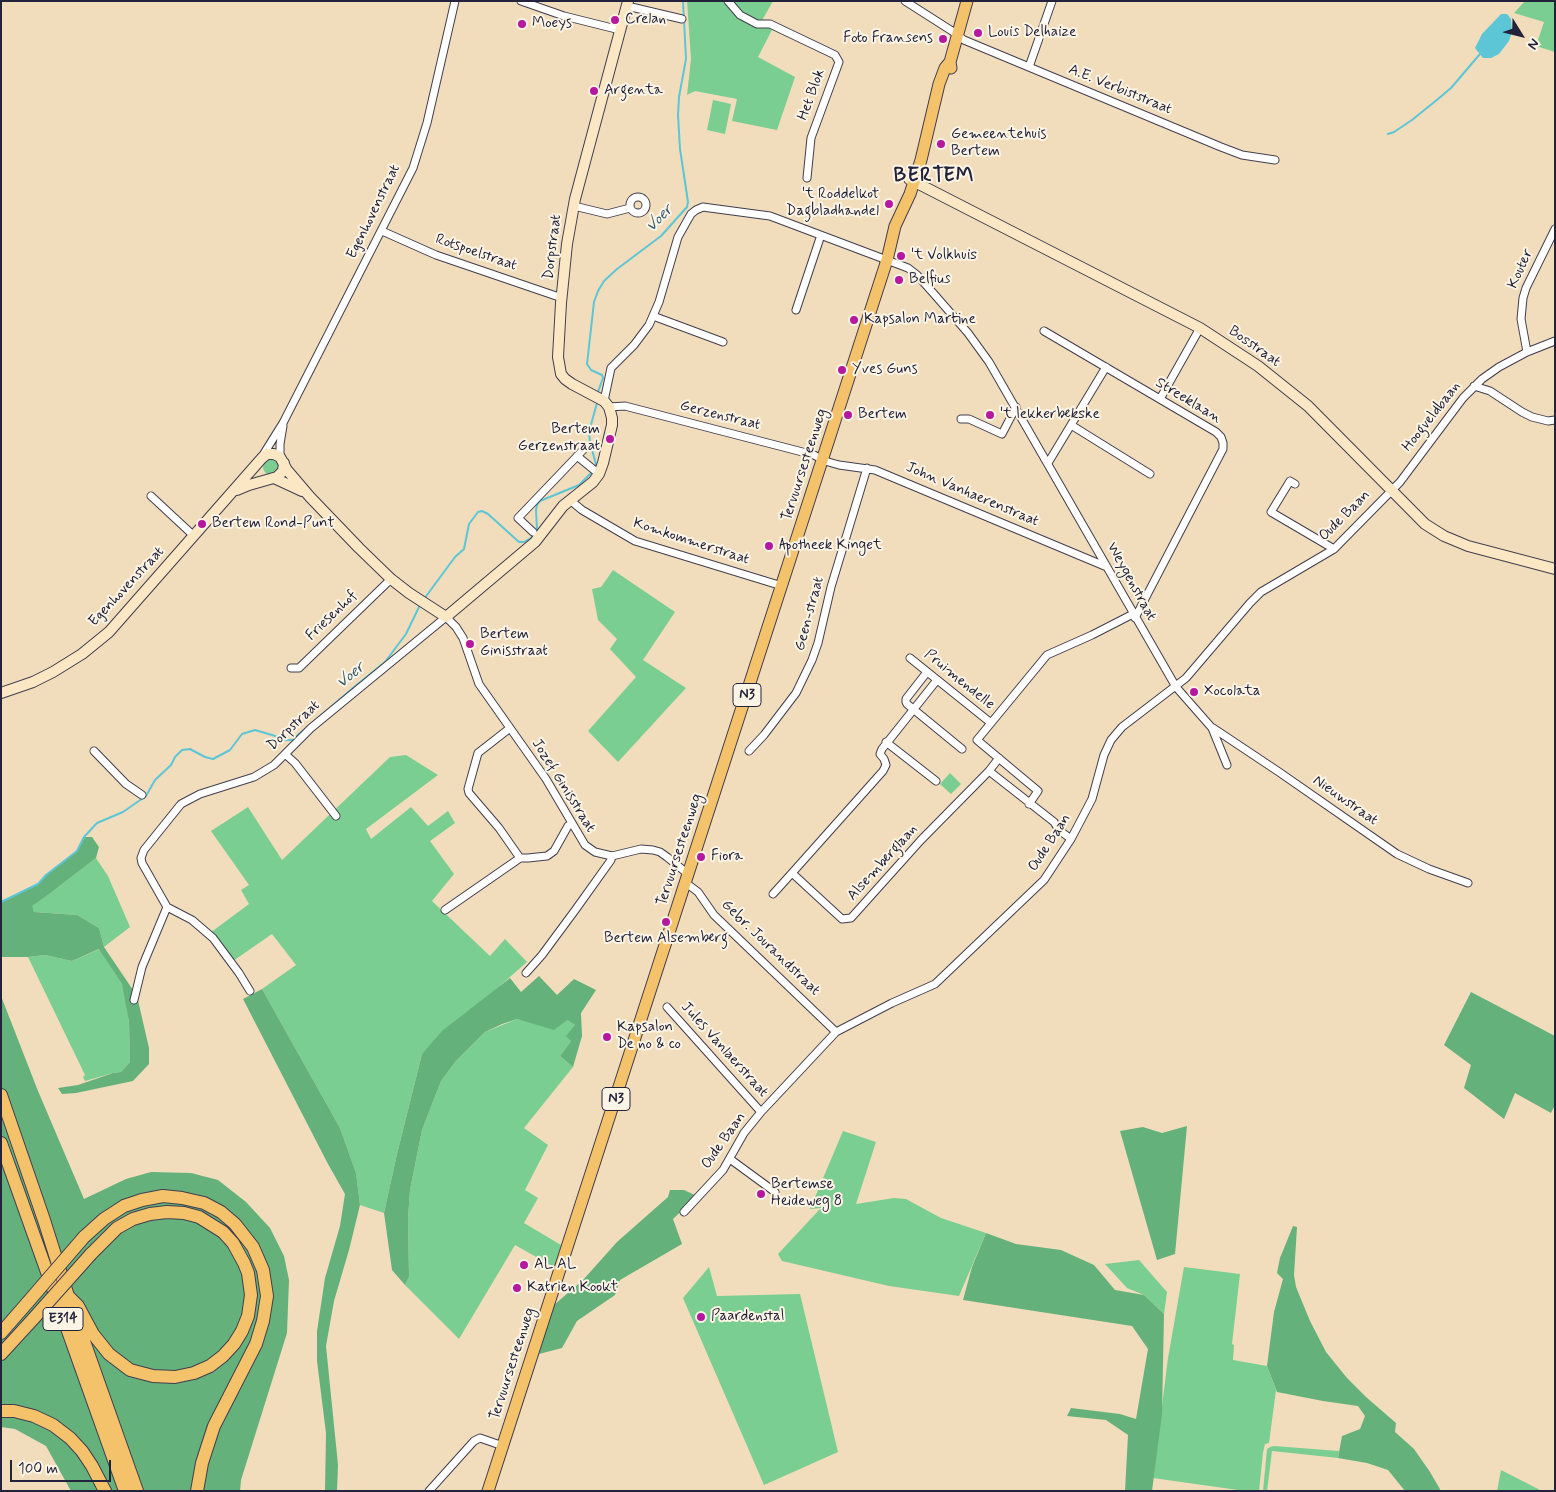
<!DOCTYPE html>
<html>
<head>
<meta charset="utf-8">
<style>
	body { margin:0 }
	#map { position:relative; width:1556px; height:1492px; overflow:hidden; background:#f1ddbc; font-family:Mynerve,sans-serif }
	canvas { display:block }
	.frame { position:absolute; inset:0; border:2px solid #22223b; pointer-events:none }
	.north { position:absolute; left:1496px; top:10px; width:50px; height:50px; -webkit-text-stroke:4px #fcf5e5; paint-order:stroke; rotate:126deg; font-size:14px; font-weight:700; line-height:20px; text-align:center; color:#22223b }
	.north::after { content:''; display:block; margin:auto; width:18px; height:22px; background:#22223b; clip-path:polygon(50% 0,100% 100%,50% 72%,0 100%) }
	.scale { position:absolute; left:10px; top:1460px; width:101px; height:22px; box-sizing:border-box; border:2px solid #22223b; border-top:0; padding-left:6px; font-size:15px; line-height:18px; white-space:nowrap; color:#22223b; -webkit-text-stroke:4px #fcf5e5; paint-order:stroke }
</style>
</head>
<body>
<div id="map">
<canvas width="1556" height="1492"></canvas>
<div class="frame"></div>
<div class="north">N</div>
<div class="scale">100 m</div>
</div>
<script>
const context = document.querySelector('canvas').getContext('2d');
context.lineJoin = 'round';
function paint(path, color) {
  context.fillStyle = color;
  context.fill(path, 'evenodd');
}
function toPath(rows) {
  const path = new Path2D();
  for (const r of rows) {
    if (r.length === 3) {
      path.moveTo(r[0] + r[2], r[1]);
      path.arc(r[0], r[1], r[2], 0, 2 * Math.PI);
      continue;
    }
    path.moveTo(r[0], r[1]);
    for (let i = 2; i < r.length; i += 2) path.lineTo(r[i], r[i + 1]);
  }
  return path;
}
function stroke(path, color, width, dash) {
  context.strokeStyle = color;
  context.lineWidth = width;
  context.lineCap = dash ? 'butt' : 'round';
  context.setLineDash(dash || []);
  context.stroke(path);
}
function write(font, color, halo, rows, align = 'center') {
  context.font = font + ' Mynerve,sans-serif';
  context.lineWidth = 4;
  context.setLineDash([]);
  context.textBaseline = 'middle';
  context.strokeStyle = halo;
  context.fillStyle = color;
  for (const [text, x, y, turn = 0] of rows) {
    context.save();
    context.translate(x, y);
    context.rotate((+turn || 0) * Math.PI / 180);
    context.textAlign = isNaN(turn) ? turn : align;
    if (halo) context.strokeText(text, 0, 0);
    context.fillText(text, 0, 0);
    context.restore();
  }
}
paint(toPath([
	[687,1,773,1,760,24,774,26,758,57,795,77,777,130,732,121,737,99,695,91,687,95,691,59],
	[1525,1,1555,1,1555,52,1536,46,1544,22,1514,13],
	[713,100,731,104,725,134,707,130],
	[271,467,8],
	[613,570,675,612,643,660,686,688,618,762,588,731,636,677,610,649,617,639,598,620,592,589,601,587],
	[406,755,438,775,366,829,371,839,411,807,428,826,448,811,455,823,430,841,454,874,432,901,490,956,505,939,527,962,422,1054,397,1154,384,1213,360,1205,356,1173,340,1128,262,989,296,965,272,934,233,961,210,933,249,904,241,890,249,885,211,831,248,807,282,860,390,757],
	[950,773,961,784,951,794,940,784],
	[96,858,108,876,130,927,104,947,99,928,77,915,34,912,31,906,48,895],
	[100,949,122,984,124,990,129,1022,130,1062,121,1072,113,1073,85,1081,83,1077,85,1075,28,957,45,955,72,961],
	[517,1019,533,1023,567,1020,575,1025,571,1041,560,1056,573,1067,524,1128,548,1145,525,1190,538,1198,524,1223,561,1245,554,1267,515,1245,459,1339,405,1285,409,1275,408,1218,410,1190,422,1130,441,1081,456,1061,485,1032],
	[843,1131,876,1142,856,1204,894,1198,906,1199,941,1218,986,1233,959,1296,889,1286,782,1261,778,1254,820,1209,832,1207,810,1209],
	[1139,1260,1167,1292,1164,1314,1144,1295,1127,1288,1105,1264],
	[709,1267,717,1296,800,1294,838,1452,764,1485,683,1298],
	[1184,1267,1240,1274,1232,1344,1234,1345,1233,1360,1267,1366,1276,1390,1269,1443,1265,1444,1263,1453,1259,1491,1245,1491,1153,1478,1168,1358],
	[1274,1446,1339,1451,1338,1458,1272,1451,1267,1491,1263,1491,1267,1449,1270,1447],
	[1501,1470,1542,1491,1497,1491]
]), '#7bce91');
paint(toPath([
	[84,837,92,837,99,847,96,858,48,895,32,906,34,912,77,915,99,928,104,947,137,996,149,1048,149,1064,133,1081,76,1093,62,1094,58,1088,78,1085,113,1073,121,1072,130,1062,129,1022,122,984,99,949,72,961,45,955,28,957,1,957,1,902,38,884,46,875,77,851],
	[539,976,557,995,574,979,596,990,581,1013,582,1036,573,1067,560,1056,571,1041,566,1036,575,1025,567,1020,554,1030,517,1019,502,1024,485,1032,456,1061,441,1081,422,1130,410,1190,408,1218,409,1276,405,1285,392,1270,384,1213,397,1154,422,1054,442,1031,510,978,521,992],
	[262,989,340,1128,356,1173,360,1205,349,1250,334,1301,326,1346,338,1465,337,1491,325,1491,326,1433,317,1361,317,1331,325,1278,340,1226,345,1194,328,1164,243,999],
	[1471,992,1555,1036,1555,1105,1551,1113,1515,1093,1504,1119,1464,1088,1471,1065,1444,1045],
	[1,996,38,1091,84,1199,126,1179,151,1172,191,1173,218,1180,246,1202,270,1228,284,1256,289,1280,287,1333,241,1480,240,1491,71,1491,46,1446,15,1429,1,1427],
	[1187,1126,1175,1254,1157,1260,1120,1131,1143,1127,1162,1133],
	[670,1190,684,1190,697,1196,673,1219,682,1244,620,1280,615,1295,577,1321,562,1348,539,1354,554,1305,583,1280,617,1242,668,1197],
	[1293,1226,1297,1227,1294,1275,1296,1287,1310,1321,1326,1352,1347,1378,1366,1397,1396,1423,1395,1432,1414,1449,1430,1472,1441,1491,1405,1491,1388,1470,1367,1463,1338,1458,1342,1436,1360,1429,1365,1416,1358,1406,1323,1401,1277,1392,1267,1366,1274,1312,1283,1279,1277,1273,1280,1258],
	[986,1233,1016,1244,1061,1250,1094,1265,1115,1290,1144,1295,1164,1314,1162,1414,1152,1491,1125,1491,1128,1435,1106,1420,1067,1416,1071,1408,1120,1414,1136,1419,1148,1349,1132,1326,963,1300,972,1267]
]), '#64b17b');
paint(toPath([
	[1501,14,1507,14,1511,19,1512,32,1509,41,1499,54,1491,58,1483,58,1475,48,1482,34]
]), '#5cc6d6');
stroke(toPath([
	[1388,134,1394,132,1412,120,1438,99,1451,88,1480,54],
	[598,392,603,378,602,375,591,370,587,364,594,302,598,291,604,281,617,269,661,236,687,207,688,202,680,149,678,115,679,97,686,59,683,1],
	[594,468,596,464,590,443,589,432,597,403],
	[424,599,455,557,464,549,469,524,478,512,482,511,488,514,519,542,524,542,531,538,537,530,536,510,537,505,540,501,579,485,592,472],
	[1,902,38,884,46,875,77,851,84,837,97,823,123,812,146,796,155,780,171,765,175,757,182,750,190,749,205,757,213,759,230,750,242,734,255,730,282,738,285,740,292,740,353,688,385,662,406,634,420,605]
]), '#5cc6d6', 2);
const street = toPath([
	[521,1,564,16,620,30],
	[728,1,740,15,757,24,770,24,835,55,839,62,811,138,807,178],
	[905,1,952,31,964,40,1221,147,1242,155,1275,160],
	[627,6,682,19],
	[1029,67,1052,1],
	[638,205,8],
	[574,206,607,214,630,208],
	[382,231,436,255,562,298],
	[796,310,821,235],
	[653,316,723,342],
	[1044,331,1216,432,1221,437,1223,443,1223,449,1135,618],
	[1527,352,1521,319,1523,298,1526,288,1555,229],
	[1474,386,1490,391,1522,412,1532,417,1548,421,1555,420],
	[1160,399,1200,328],
	[604,401,611,368,634,345,649,325,659,302,678,237,691,214,696,210,703,207,710,208,770,216,908,268,917,275,934,294,968,333,989,362,1176,687,1212,728,1227,765],
	[609,407,625,406,814,455,825,461,839,465,875,470,1107,567],
	[961,419,969,419,1002,434,1016,407],
	[1071,425,1150,474],
	[263,455,283,423,413,168,427,123,455,1],
	[577,456,599,474],
	[280,457,280,444,283,426],
	[1048,463,1106,367],
	[1295,484,1290,481,1271,512,1334,549],
	[151,496,194,536],
	[570,500,582,510,635,541,782,586],
	[533,532,518,518,583,450],
	[910,658,991,723],
	[291,668,299,668,391,579],
	[927,672,906,699,906,702,907,704,962,749],
	[937,680,882,749,880,754,884,759,886,765,883,771,792,873,842,919,851,918,921,840,989,771,1054,822,1059,830,1071,839],
	[510,728,478,753,468,789,469,793,499,828,520,858],
	[1213,728,1279,772,1397,854,1429,869,1468,883],
	[886,742,936,781],
	[94,751,126,784,142,795],
	[749,751,764,735,796,693,812,660,818,643,831,587,867,468],
	[285,754,295,763,336,816],
	[989,771,999,758],
	[1029,804,1038,791,977,740,1047,655,1092,635,1133,614],
	[686,883,698,892,714,915,836,1032],
	[773,894,792,873],
	[167,907,142,863,141,858,144,850,181,804,200,794,254,777,274,765,311,728,446,617,456,627,463,638,479,684,546,779,585,845,595,852,612,856,641,849,653,850,660,852,667,857,688,874],
	[167,907,192,920,213,938,239,973,250,991],
	[445,910,520,858,528,858,547,856,554,851,568,826,571,824],
	[526,973,542,955,576,909,611,860,612,856],
	[134,1000,142,967,167,907],
	[667,1007,761,1112],
	[730,1159,775,1192],
	[684,1212,723,1170,744,1133,761,1112,836,1032,892,1003,935,984,1044,880,1071,839,1092,799,1104,755,1111,740,1122,727,1186,678,1250,603,1261,592,1334,549,1400,482,1463,398,1482,379,1499,367,1527,352,1555,341],
	[429,1491,474,1441,480,1438,503,1446]
]);
const secondary = toPath([
	[909,179,1200,328,1258,366,1308,406,1425,524,1444,536,1468,546,1555,569],
	[274,478,302,491],
	[237,490,249,485,277,477,283,471,284,463],
	[1,693,33,682,53,672,82,654,109,632,262,458,267,454,274,454,280,457,287,470,310,497,359,548,391,579,409,593,446,617,535,542,563,506,593,482,599,474,603,463,612,425,612,418,609,407,604,401,572,384,565,379,561,374,558,357,561,303,567,244,575,199,628,1]
]);
const primary = toPath([
	[951,68,950,62,967,1],
	[488,1491,887,260,895,226,910,194,921,160,939,84,945,68,950,62]
]);
const highway = toPath([
	[1,1095,44,1220,68,1296,137,1491],
	[1,1143,125,1491],
	[84,1237,104,1219,124,1206,142,1200,163,1196,182,1198,204,1203,221,1212,235,1224,253,1247,263,1270,267,1296,263,1321,256,1344,214,1426,202,1463,197,1491],
	[68,1296,78,1306,93,1334,109,1354,130,1370,153,1376,175,1377,194,1373,210,1366,223,1356,234,1344,242,1331,248,1316,251,1295,248,1273,244,1263,233,1243,223,1232,199,1217,184,1213,167,1212,150,1214,133,1219,117,1228,91,1254],
	[1,1333,28,1302],
	[1,1354,34,1318],
	[1,1411,14,1411,34,1416,53,1425,70,1438,82,1451,92,1466,105,1491]
]);
stroke(street, '#413e4e', 9);
stroke(secondary, '#413e4e', 12);
stroke(primary, '#413e4e', 13);
stroke(highway, '#413e4e', 14);
stroke(street, '#fff', 7);
stroke(secondary, '#fbe7c3', 10);
stroke(primary, '#f4c26a', 11);
stroke(highway, '#f4c26a', 12);
const highwayBridge = toPath([
	[28,1302,84,1237],
	[34,1318,91,1254]
]);
stroke(highwayBridge, '#413e4e', 14, []);
stroke(highwayBridge, '#f4c26a', 12);
for (const [x, y, r, color] of [
	[615,20,5,"#b5179e"],
	[522,24,5,"#b5179e"],
	[978,33,5,"#b5179e"],
	[943,39,5,"#b5179e"],
	[594,91,5,"#b5179e"],
	[941,144,5,"#b5179e"],
	[889,204,5,"#b5179e"],
	[901,256,5,"#b5179e"],
	[899,280,5,"#b5179e"],
	[854,320,5,"#b5179e"],
	[842,370,5,"#b5179e"],
	[848,415,5,"#b5179e"],
	[990,415,5,"#b5179e"],
	[610,439,5,"#b5179e"],
	[202,524,5,"#b5179e"],
	[769,546,5,"#b5179e"],
	[470,644,5,"#b5179e"],
	[1194,692,5,"#b5179e"],
	[701,857,5,"#b5179e"],
	[666,922,5,"#b5179e"],
	[607,1037,5,"#b5179e"],
	[761,1194,5,"#b5179e"],
	[524,1265,5,"#b5179e"],
	[517,1288,5,"#b5179e"],
	[701,1317,5,"#b5179e"]
]) {
  const dot = new Path2D();
  dot.arc(x, y, r, 0, 2 * Math.PI);
  context.fillStyle = color;
  context.fill(dot);
  stroke(dot, '#fcf5e5', 2);
}
for (const [x, y, w] of [
	[747,695,28],
	[616,1099,28],
	[63,1319,40]
]) {
  const box = new Path2D();
  box.roundRect(x - w / 2, y - 11.5, w, 23, 4);
  context.fillStyle = '#fcf5e5';
  context.fill(box);
  stroke(box, '#22223b', 1);
}
write('bold 14px', '#22223b', null, [
	["N3",747,695],
	["N3",616,1099],
	["E314",63,1319]
]);
write('15px', '#22223b', '#fcf5e5', [
	["Crelan",625,20],
	["Moeys",532,24],
	["Louis Delhaize",988,33],
	["Foto Fransens",933,39,"right"],
	["Argenta",604,91],
	["Gemeentehuis",951,135],
	["Bertem",951,152],
	["'t Roddelkot",879,195,"right"],
	["Dagbladhandel",879,212,"right"],
	["'t Volkhuis",911,256],
	["Belfius",909,280],
	["Kapsalon Martine",864,320],
	["Yves Guns",852,370],
	["Bertem",858,415],
	["'t lekkerbekske",1000,415],
	["Bertem",600,430,"right"],
	["Gerzenstraat",600,447,"right"],
	["Bertem Rond-Punt",212,524],
	["Apotheek Kinget",779,546],
	["Bertem",480,635],
	["Ginisstraat",480,652],
	["Xocolata",1204,692],
	["Fiora",711,857],
	["Bertem Alsemberg",666,939,"center"],
	["Kapsalon",617,1028],
	["De no & co",617,1045],
	["Bertemse",771,1185],
	["Heideweg 8",771,1202],
	["AL AL",534,1265],
	["Katrien Kookt",527,1288],
	["Paardenstal",711,1317]
], 'left');
write('15px', '#22223b', '#fcf5e5', [
	["A.E. Verbiststraat",1120,90,22],
	["Het Blok",812,95,-70],
	["Egenhovenstraat",374,212,-64],
	["Dorpstraat",553,247,-83],
	["Rotspoelstraat",476,253,19],
	["Kouter",1521,269,-66],
	["Bosstraat",1254,347,35],
	["Streeklaan",1188,401,31],
	["Gerzenstraat",720,416,14],
	["Hoogveldbaan",1432,417,-52],
	["Tervuursesteenweg",805,465,-72],
	["John Vanhaerenstraat",972,495,23],
	["Oude Baan",1345,516,-45],
	["Komkommerstraat",691,542,18],
	["Weygenstraat",1131,582,61],
	["Egenhovenstraat",127,587,-47],
	["Geen-straat",810,614,-75],
	["Friesenhof",332,616,-44],
	["Pruimendelle",959,680,39],
	["Dorpstraat",294,726,-43],
	["Jozef Ginisstraat",563,786,58],
	["Nieuwstraat",1345,801,35],
	["Oude Baan",1050,843,-57],
	["Tervuursesteenweg",680,850,-72],
	["Alsemberglaan",883,863,-48],
	["Gebr. Jourandstraat",770,948,44],
	["Jules Vanlaerstraat",724,1050,48],
	["Oude Baan",724,1141,-55],
	["Tervuursesteenweg",513,1364,-72]
]);
write('italic 16px', '#365b71', '#fcf5e5', [
	["Voer",660,219,-46],
	["Voer",351,676,-40]
]);
context.letterSpacing = '1px';
write('bold 20px', '#22223b', '#fcf5e5', [
	["BERTEM",934,177]
]);
context.letterSpacing = '0px';
</script>
</body>
</html>
